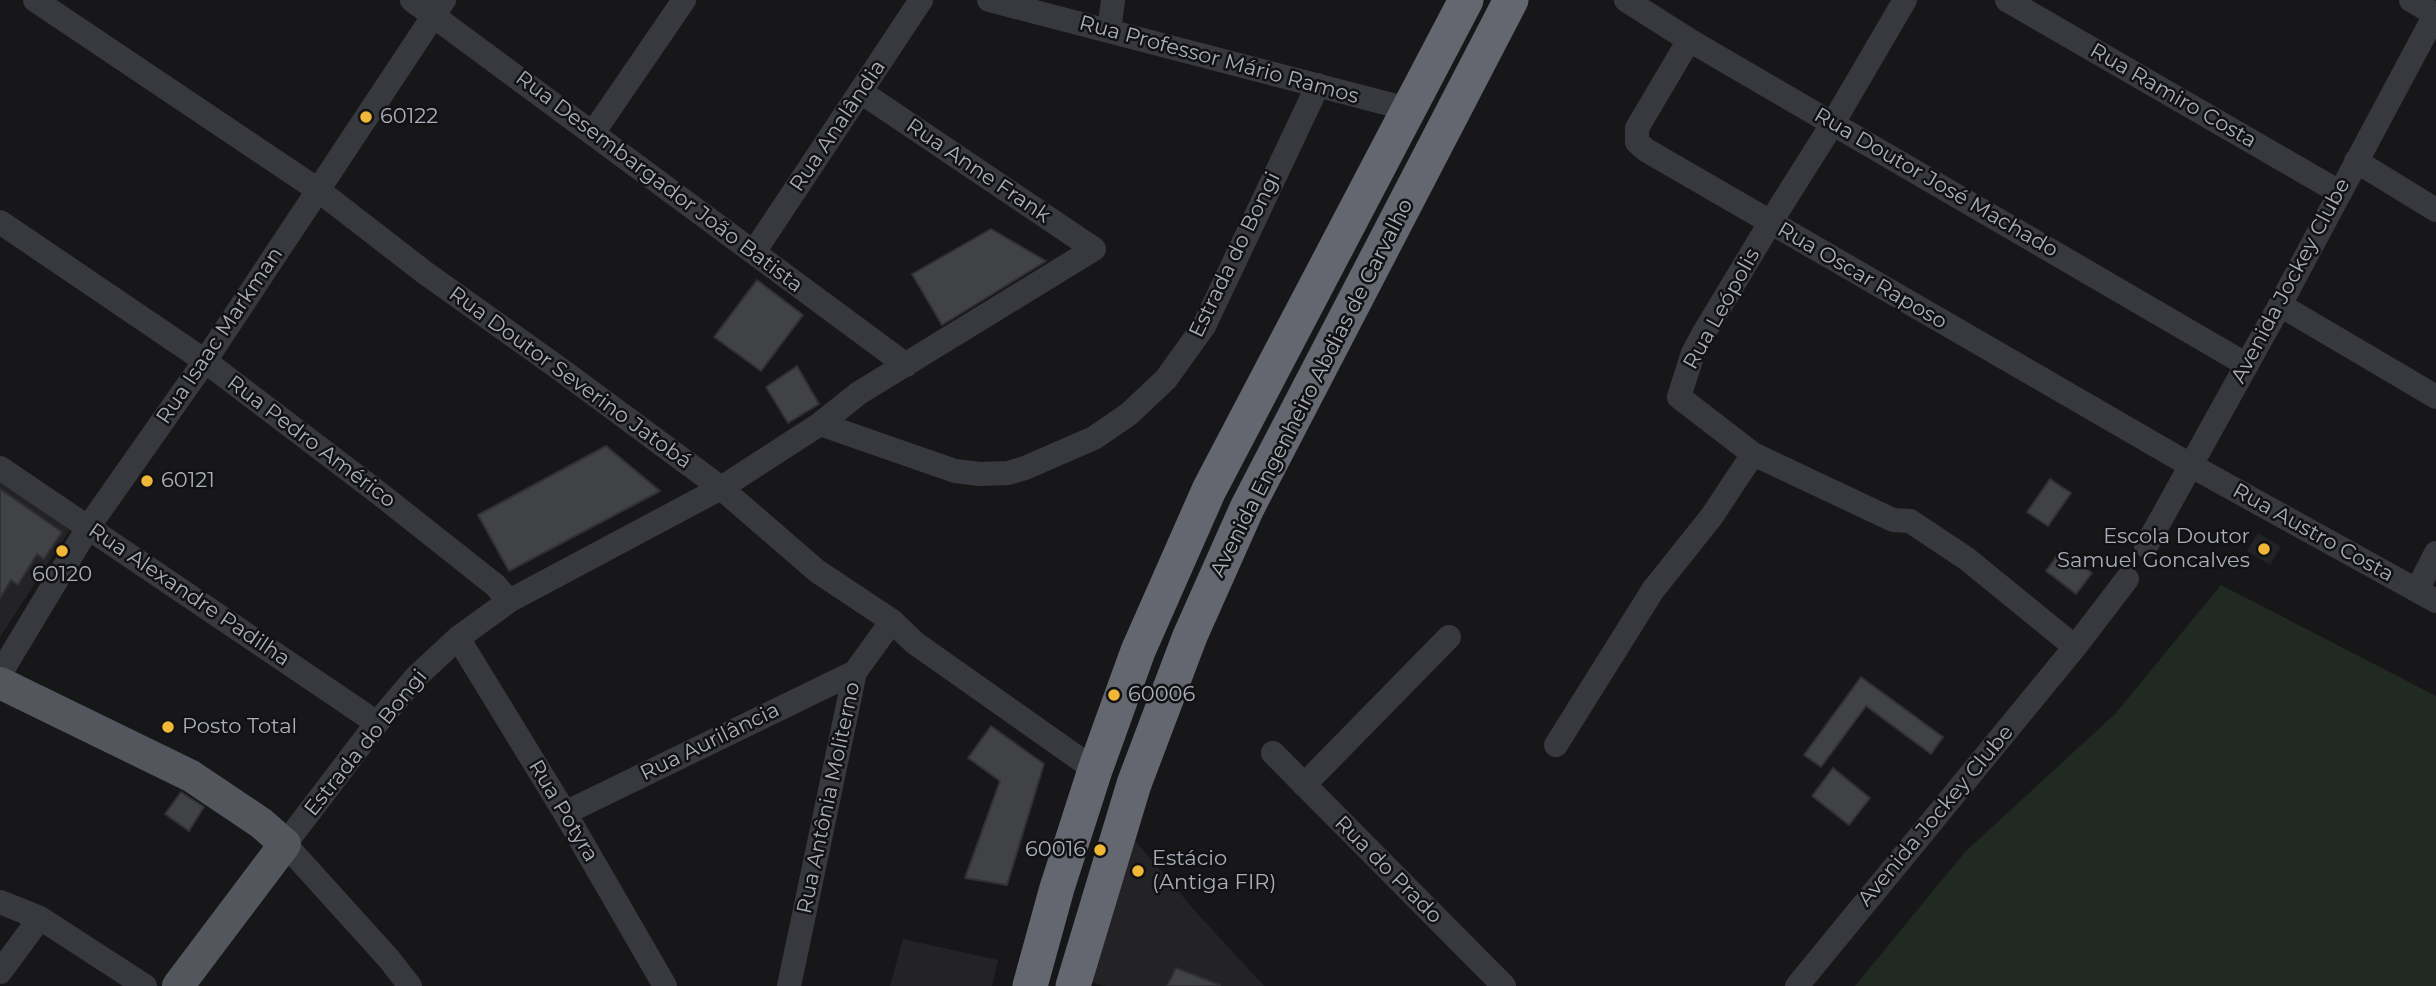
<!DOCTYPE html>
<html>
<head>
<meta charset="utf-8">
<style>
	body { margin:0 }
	canvas { display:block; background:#171719 }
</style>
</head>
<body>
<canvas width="2436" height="986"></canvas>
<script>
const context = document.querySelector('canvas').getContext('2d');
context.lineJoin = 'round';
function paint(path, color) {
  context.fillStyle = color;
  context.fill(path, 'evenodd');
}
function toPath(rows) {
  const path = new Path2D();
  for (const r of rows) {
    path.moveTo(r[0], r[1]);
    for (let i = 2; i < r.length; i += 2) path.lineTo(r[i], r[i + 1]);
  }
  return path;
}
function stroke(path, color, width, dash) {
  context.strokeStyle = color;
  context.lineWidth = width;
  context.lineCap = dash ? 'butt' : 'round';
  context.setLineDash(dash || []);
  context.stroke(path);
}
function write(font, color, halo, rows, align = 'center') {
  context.font = font + ' Montserrat,sans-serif';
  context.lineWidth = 5;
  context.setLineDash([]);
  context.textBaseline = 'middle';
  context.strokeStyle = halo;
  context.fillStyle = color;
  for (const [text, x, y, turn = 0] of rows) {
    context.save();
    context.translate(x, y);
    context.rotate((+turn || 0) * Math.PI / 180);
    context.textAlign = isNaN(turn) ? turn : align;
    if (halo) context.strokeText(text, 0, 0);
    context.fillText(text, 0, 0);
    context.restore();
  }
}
paint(toPath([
	[0,482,71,528,0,637],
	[2258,533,2281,547,2270,565,2247,551],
	[1126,830,1195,911,1264,986,1106,986,1083,980],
	[903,939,998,960,992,986,890,986]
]), '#232326');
paint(toPath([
	[2221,585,2436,696,2436,986,1855,986,1965,852,2115,714]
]), '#212923');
const building = toPath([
	[991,229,1046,261,942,325,912,274,991,229],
	[757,280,803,315,761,371,714,337,757,280],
	[797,366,819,404,788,423,766,387,797,366],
	[606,446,660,491,509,571,478,515,606,446],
	[2050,479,2071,493,2048,526,2027,512,2050,479],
	[0,489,62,532,44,559,37,554,18,585,11,580,0,598,0,489],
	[2061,550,2092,573,2076,594,2046,571,2061,550],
	[1861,677,1943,737,1931,754,1866,706,1821,767,1804,755,1861,677],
	[991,726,1044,764,1007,885,965,878,1000,781,968,758,991,726],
	[1833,768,1870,798,1849,825,1812,796,1833,768],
	[181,792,204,807,189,831,165,814,181,792],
	[1176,968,1220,985,1220,986,1167,986,1176,968]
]);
paint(building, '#414246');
stroke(building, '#313135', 2);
stroke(toPath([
	[35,0,318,190,424,272,560,369,721,488,817,571,892,621,915,643,1095,770],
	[412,0,906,365],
	[989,0,1408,109],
	[1626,0,1689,40,2247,365],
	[1905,0,1833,123,1770,223,1702,336,1693,353,1679,397,1753,454,1893,520,1910,521,1967,559,2075,647],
	[2007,0,2339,192],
	[2411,0,2436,15],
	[1109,31,1113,0],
	[1689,40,1637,128,1637,142,1646,150,2190,465,2436,601],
	[593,133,684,0],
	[2356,161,2436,210],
	[0,222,205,361,380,494,495,585,509,601],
	[754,252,921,0],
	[2280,305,2436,397],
	[820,424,955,471,980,474,1008,473,1025,468,1094,438,1129,414,1166,379,1204,326,1318,85],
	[0,468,377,723],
	[2146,546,2280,305,2435,15],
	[2417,590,2436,553],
	[458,638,565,813,665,986],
	[0,674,89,526,205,361,444,0],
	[1556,745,1653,590,1712,516,1753,454],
	[1273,753,1504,986],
	[1304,785,1449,637],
	[565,813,855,672],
	[0,902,40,918,145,986],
	[0,972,40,918],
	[410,986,389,959,285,844,377,723,416,677,458,638,509,601,721,488,820,424,859,393,1094,249,861,92],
	[789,986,855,672,892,621],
	[1797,986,2075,647,2127,579]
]), '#38393e', 24);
stroke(toPath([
	[0,683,191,776,261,823,285,844,178,986]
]), '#54565d', 32);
stroke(toPath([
	[1030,986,1057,888,1095,770,1138,651,1209,490,1466,0],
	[1073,986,1134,784,1190,636,1247,508,1511,0]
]), '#64676f', 35);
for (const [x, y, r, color] of [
	[366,117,7,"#f1b838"],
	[147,481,7,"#f1b838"],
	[2264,549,7,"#f1b838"],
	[62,551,7,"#f1b838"],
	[1114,695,7,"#f1b838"],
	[168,727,7,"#f1b838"],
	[1100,850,7,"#f1b838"],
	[1138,871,7,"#f1b838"]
]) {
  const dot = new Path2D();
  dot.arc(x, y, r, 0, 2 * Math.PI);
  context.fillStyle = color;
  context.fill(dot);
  stroke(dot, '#121214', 2.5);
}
write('21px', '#aaaeb9', '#121214', [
	["Rua Professor Mário Ramos",1219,60,15],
	["Rua Ramiro Costa",2173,96,30],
	["Rua Analândia",838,126,-56],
	["Rua Anne Frank",978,171,34],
	["Rua Desembargador João Batista",659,182,37],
	["Rua Doutor José Machado",1936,183,30],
	["Estrada do Bongi",1235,255,-64],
	["Rua Oscar Raposo",1862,276,30],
	["Avenida Jockey Clube",2291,281,-62],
	["Rua Leópolis",1722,309,-61],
	["Rua Isaac Markman",220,336,-56],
	["Rua Doutor Severino Jatobá",570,378,36],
	["Avenida Engenheiro Abdias de Carvalho",1312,388,-63],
	["Rua Pedro Américo",311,442,37],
	["Rua Austro Costa",2313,533,29],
	["Rua Alexandre Padilha",189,595,34],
	["Rua Aurilância",710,742,-26],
	["Estrada do Bongi",366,743,-51],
	["Rua Antônia Moliterno",829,798,-78],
	["Rua Potyra",563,811,59],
	["Avenida Jockey Clube",1936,816,-50],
	["Rua do Prado",1388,870,45]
]);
write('21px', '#aaaeb9', '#121214', [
	["60122",380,117],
	["60121",161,481],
	["Escola Doutor",2250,537,"right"],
	["Samuel Goncalves",2250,561,"right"],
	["60120",62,575,"center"],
	["60006",1128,695],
	["Posto Total",182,727],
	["60016",1086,850,"right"],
	["Estácio",1152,859],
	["(Antiga FIR)",1152,883]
], 'left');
</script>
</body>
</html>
